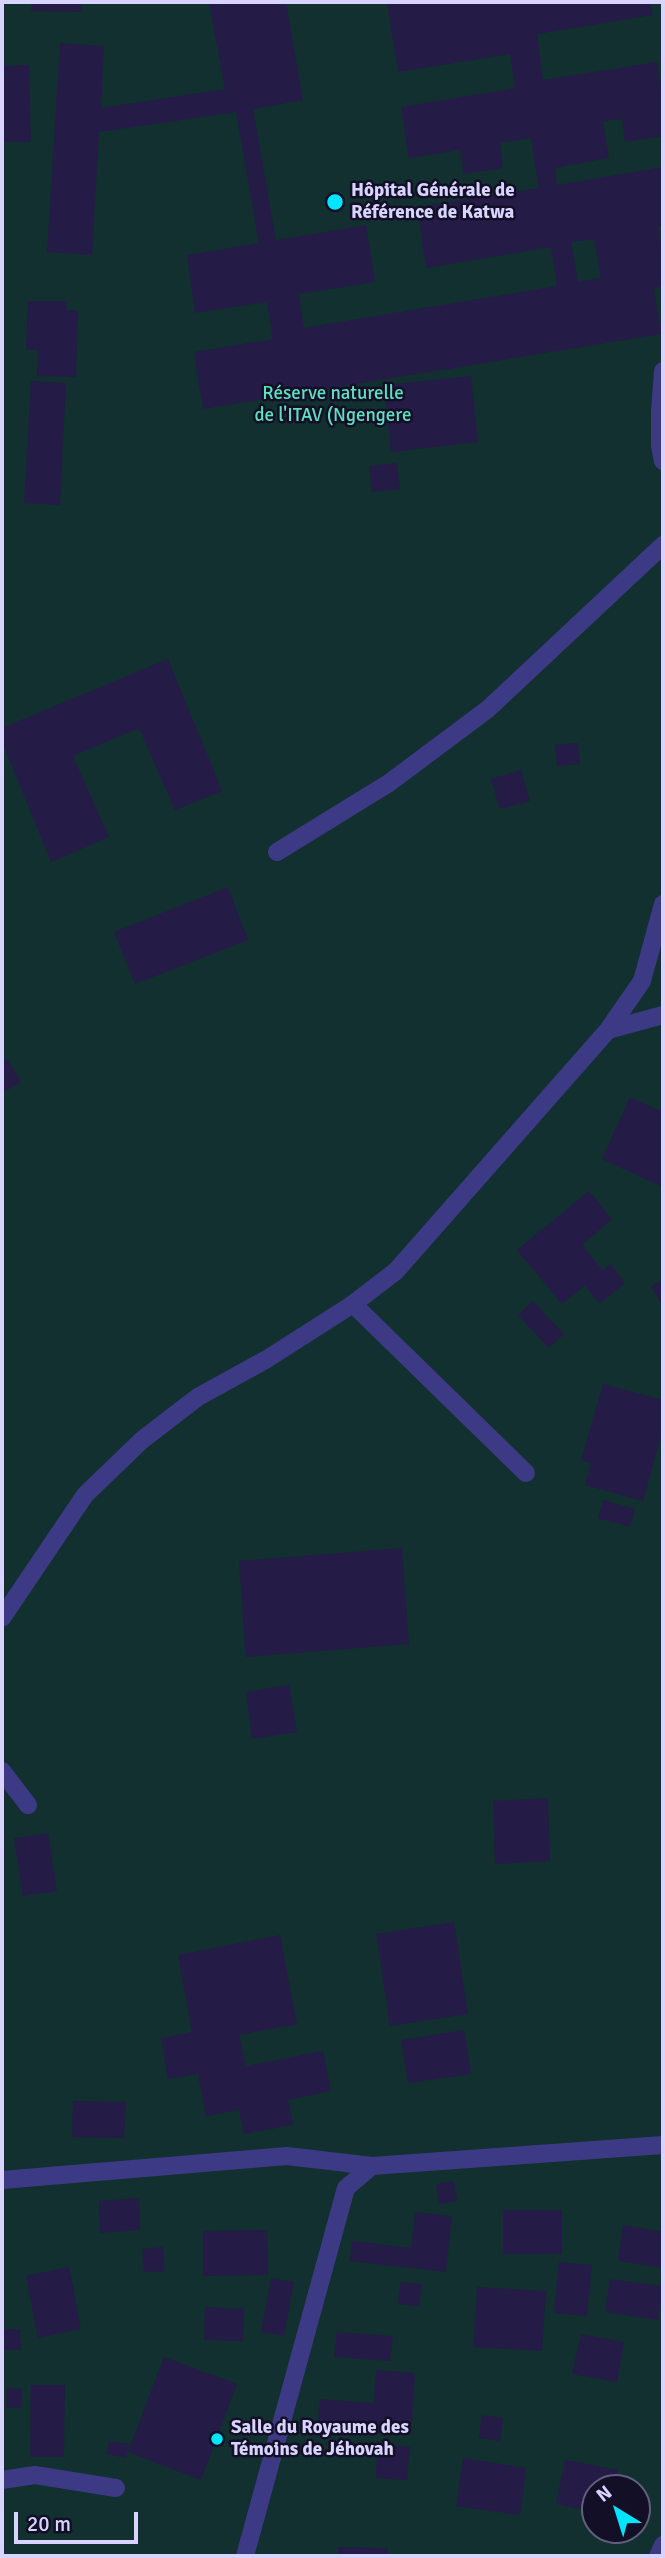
<!DOCTYPE html>
<html>
<head>
<meta charset="utf-8">
<style>
	body { margin:0 }
	#map { position:relative; width:665px; height:2558px; overflow:hidden; background:#130f26; font-family:Signika,sans-serif }
	canvas { display:block }
	.frame { position:absolute; inset:0; border:4px solid #d9d4ff; pointer-events:none }
	.north { position:absolute; left:581px; top:2474px; width:70px; height:70px; box-sizing:border-box; background:#130f26; border:2px solid #625e7d; border-radius:50%; rotate:322deg; font-size:19px; font-weight:700; line-height:28px; text-align:center; color:#d9d4ff }
	.north::after { content:''; display:block; margin:auto; width:24px; height:32px; background:#00e5ff; clip-path:polygon(50% 0,100% 100%,50% 72%,0 100%) }
	.scale { position:absolute; left:14px; top:2512px; width:124px; height:32px; box-sizing:border-box; border:4px solid #d9d4ff; border-top:0; padding-left:9px; font-size:21px; line-height:24px; white-space:nowrap; color:#d9d4ff; -webkit-text-stroke:5px #130f26; paint-order:stroke }
</style>
</head>
<body>
<div id="map">
<canvas width="665" height="2558"></canvas>
<div class="frame"></div>
<div class="north">N</div>
<div class="scale">20 m</div>
</div>
<script>
const context = document.querySelector('canvas').getContext('2d');
context.lineJoin = 'round';
function paint(path, color) {
  context.fillStyle = color;
  context.fill(path, 'evenodd');
}
function toPath(rows) {
  const path = new Path2D();
  for (const r of rows) {
    path.moveTo(r[0], r[1]);
    for (let i = 2; i < r.length; i += 2) path.lineTo(r[i], r[i + 1]);
  }
  return path;
}
function stroke(path, color, width, dash) {
  context.strokeStyle = color;
  context.lineWidth = width;
  context.lineCap = dash ? 'butt' : 'round';
  context.setLineDash(dash || []);
  context.stroke(path);
}
function write(font, color, halo, rows, align = 'center') {
  context.font = font + ' Signika,sans-serif';
  context.lineWidth = 5;
  context.setLineDash([]);
  context.textBaseline = 'middle';
  context.strokeStyle = halo;
  context.fillStyle = color;
  for (const [text, x, y, turn = 0] of rows) {
    context.save();
    context.translate(x, y);
    context.rotate((+turn || 0) * Math.PI / 180);
    context.textAlign = isNaN(turn) ? turn : align;
    if (halo) context.strokeText(text, 0, 0);
    context.fillText(text, 0, 0);
    context.restore();
  }
}
paint(toPath([
	[2,2,663,2,663,2556,2,2556],
	[595,2488,637,2488,637,2530,595,2530]
]), '#12302f');
paint(toPath([
	[32,2,82,2,81,12,31,11],
	[209,2,286,2,303,100,253,109,276,240,366,225,375,282,299,294,304,328,557,286,551,247,426,268,417,207,539,188,531,138,500,143,503,168,464,174,460,150,409,158,401,107,515,88,510,54,398,72,387,2,650,2,653,15,537,34,543,80,657,62,663,105,663,136,625,142,622,119,603,121,609,158,555,168,557,185,663,167,663,225,658,226,663,260,663,286,654,288,661,334,203,409,194,352,273,339,267,302,195,313,187,255,259,243,236,112,99,132,92,255,47,252,60,43,104,46,101,108,225,89],
	[594,239,601,278,578,282,571,242],
	[29,65,31,142,2,142,2,66],
	[28,301,67,301,66,310,78,311,76,377,37,376,38,350,26,350],
	[471,376,478,442,391,452,384,385],
	[31,381,66,383,60,505,24,503],
	[397,463,400,489,372,492,369,466],
	[168,659,222,791,175,810,139,728,73,756,109,837,51,862,2,741,2,728],
	[578,743,580,764,557,766,555,745],
	[521,770,530,801,500,809,491,779],
	[228,887,248,940,135,984,114,932],
	[7,1059,21,1082,2,1093,2,1062],
	[630,1097,663,1112,663,1187,602,1159],
	[589,1191,612,1219,582,1245,602,1270,611,1264,625,1283,599,1304,585,1285,562,1304,517,1250],
	[663,1279,663,1306,651,1287],
	[533,1301,564,1334,549,1348,518,1315],
	[603,1384,663,1400,663,1429,643,1501,585,1485,591,1463,581,1460],
	[603,1500,635,1509,630,1527,598,1518],
	[402,1548,409,1644,246,1657,239,1561],
	[289,1685,297,1732,252,1739,246,1692],
	[548,1798,550,1861,495,1864,493,1801],
	[48,1833,57,1891,23,1896,14,1838],
	[454,1922,468,2014,390,2026,376,1934],
	[280,1935,297,2024,239,2035,246,2066,323,2051,331,2091,288,2100,293,2125,244,2134,239,2110,206,2116,198,2074,168,2079,161,2038,192,2032,178,1955],
	[464,2030,471,2074,408,2083,401,2040],
	[73,2101,126,2102,124,2138,72,2137],
	[454,2181,457,2201,439,2204,436,2184],
	[139,2198,140,2230,100,2233,99,2201],
	[503,2210,562,2210,562,2254,503,2254],
	[415,2212,452,2216,446,2272,350,2261,352,2241,411,2248],
	[623,2225,663,2232,663,2268,618,2261],
	[267,2230,268,2275,203,2276,203,2231],
	[163,2247,165,2271,144,2272,142,2249],
	[559,2262,592,2265,587,2316,554,2313],
	[69,2267,81,2329,38,2338,26,2276],
	[271,2278,294,2282,284,2336,261,2332],
	[610,2279,663,2286,658,2320,605,2312],
	[401,2282,422,2284,419,2306,398,2304],
	[477,2287,546,2291,542,2351,473,2347],
	[205,2307,244,2309,243,2341,204,2340],
	[2,2329,20,2329,21,2350,2,2350],
	[337,2332,393,2336,390,2361,334,2357],
	[581,2334,624,2342,617,2382,572,2374],
	[164,2357,237,2384,201,2480,128,2452],
	[376,2370,415,2373,411,2435,317,2428,320,2399,374,2403],
	[31,2385,65,2385,64,2457,30,2457],
	[7,2388,22,2389,21,2408,6,2407],
	[482,2415,503,2418,500,2441,479,2438],
	[109,2441,129,2444,126,2458,107,2454],
	[378,2444,410,2447,407,2480,376,2478],
	[463,2458,526,2468,520,2515,456,2506],
	[565,2460,618,2470,614,2488,595,2488,595,2512,556,2504],
	[338,2547,388,2548,388,2556,338,2556]
]), '#241b47');
stroke(toPath([
	[353,1304,526,1473],
	[2,2480,35,2475,116,2488]
]), '#3d3a85', 18);
stroke(toPath([
	[663,371,660,411,660,446,663,461],
	[277,852,389,783,488,709,663,545],
	[608,1030,663,1015],
	[2,1618,85,1495,142,1440,198,1397,267,1359,353,1304,396,1271,608,1030,642,981,663,904],
	[2,1771,28,1805],
	[2,2180,287,2156,372,2166,663,2145],
	[245,2556,346,2188,372,2166],
	[658,2556,663,2545]
]), '#3d3a85', 18);
for (const [x, y, r, color] of [
	[335,202,9,"#00e5ff"],
	[217,2439,7,"#00e5ff"]
]) {
  const dot = new Path2D();
  dot.arc(x, y, r, 0, 2 * Math.PI);
  context.fillStyle = color;
  context.fill(dot);
  stroke(dot, '#130f26', 2.5);
}
write('bold 19px', '#d9d4ff', '#130f26', [
	["Hôpital Générale de",351,191],
	["Référence de Katwa",351,213],
	["Salle du Royaume des",231,2428],
	["Témoins de Jéhovah",231,2450]
], 'left');
write('19px', '#5fe0c0', '#130f26', [
	["Réserve naturelle",333,394],
	["de l'ITAV (Ngengere",333,416]
]);
</script>
</body>
</html>
